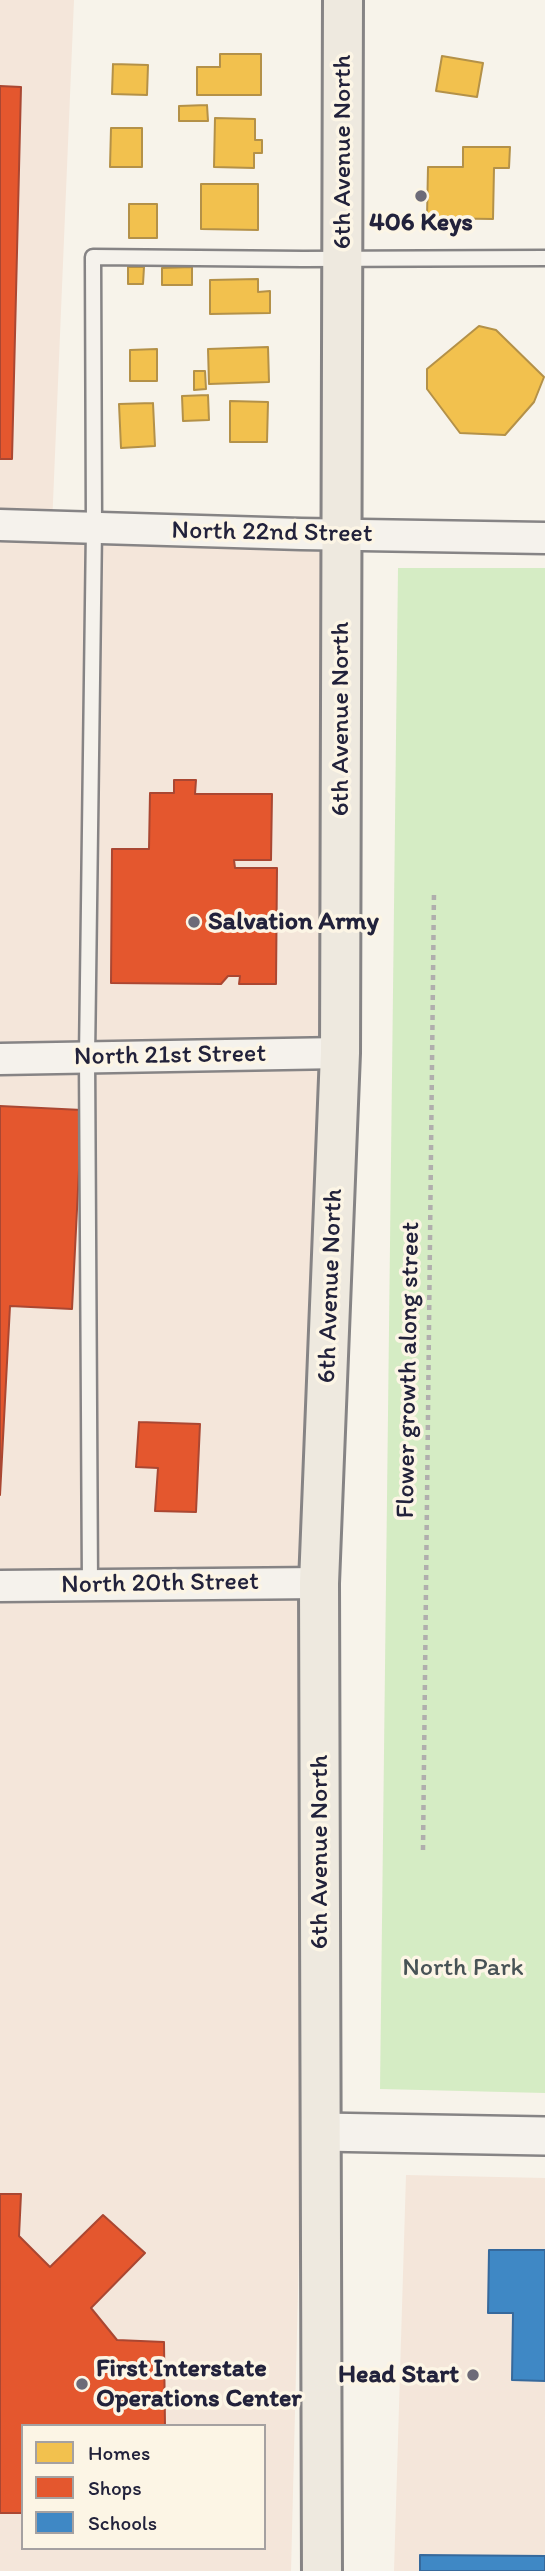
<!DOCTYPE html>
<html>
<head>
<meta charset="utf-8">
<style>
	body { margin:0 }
	#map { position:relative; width:545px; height:2571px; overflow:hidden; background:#f7f3ea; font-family:Itim,sans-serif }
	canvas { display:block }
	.legend { position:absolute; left:21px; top:2424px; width:245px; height:126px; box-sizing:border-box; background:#fcf5e5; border:2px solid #a5a1a1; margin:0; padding:9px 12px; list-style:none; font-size:21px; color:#22223b }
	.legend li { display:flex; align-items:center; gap:14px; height:35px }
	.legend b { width:35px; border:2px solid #a5a1a1 }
</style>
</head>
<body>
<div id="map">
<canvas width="545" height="2571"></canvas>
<ul class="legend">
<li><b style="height:19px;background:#f2c14e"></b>Homes</li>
<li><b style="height:19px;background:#e4572e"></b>Shops</li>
<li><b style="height:19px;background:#3f88c5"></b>Schools</li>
</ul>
</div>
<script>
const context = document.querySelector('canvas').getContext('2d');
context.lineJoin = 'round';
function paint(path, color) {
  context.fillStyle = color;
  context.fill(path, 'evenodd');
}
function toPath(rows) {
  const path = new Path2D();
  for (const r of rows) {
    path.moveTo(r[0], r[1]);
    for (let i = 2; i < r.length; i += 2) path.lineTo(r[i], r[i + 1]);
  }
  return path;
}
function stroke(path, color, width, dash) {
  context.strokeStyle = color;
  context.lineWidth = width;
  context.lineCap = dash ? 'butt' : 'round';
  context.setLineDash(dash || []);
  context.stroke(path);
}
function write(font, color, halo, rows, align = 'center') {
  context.font = font + ' Itim,sans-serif';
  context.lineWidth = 7;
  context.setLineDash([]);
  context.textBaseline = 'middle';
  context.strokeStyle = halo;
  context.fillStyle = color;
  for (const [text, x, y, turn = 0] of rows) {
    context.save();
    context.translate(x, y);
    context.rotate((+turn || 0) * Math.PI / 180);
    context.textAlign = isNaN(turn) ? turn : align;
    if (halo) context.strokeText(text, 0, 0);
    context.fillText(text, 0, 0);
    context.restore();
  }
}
paint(toPath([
	[0,0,74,0,52,526,342,535,291,2571,0,2571],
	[23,2426,264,2426,264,2548,23,2548],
	[406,2175,545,2178,545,2571,394,2571]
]), '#f4e6da');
paint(toPath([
	[398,568,545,568,545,2093,380,2089]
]), '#d5ecc4');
const homes = toPath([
	[220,54,261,54,261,95,197,95,197,67,220,67,220,54],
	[442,56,483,63,477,97,436,91,442,56],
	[113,64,148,65,147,95,112,94,113,64],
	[207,105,208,121,179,121,179,106,207,105],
	[215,118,255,119,255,140,262,140,262,153,254,153,254,168,214,167,215,118],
	[111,128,142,128,142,167,110,167,111,128],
	[463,147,510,147,509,168,494,168,493,219,427,218,428,167,463,167,463,147],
	[201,184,258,184,258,230,201,229,201,184],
	[129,204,157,204,157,238,129,238,129,204],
	[128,267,144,267,143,284,128,284,128,267],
	[192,267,192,285,162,285,162,268,192,267],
	[258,279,258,292,270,291,270,313,210,314,210,280,258,279],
	[479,326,496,330,544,377,534,402,505,435,460,433,427,389,427,369,479,326],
	[268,347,269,382,209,384,208,349,268,347],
	[157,349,157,381,130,381,130,350,157,349],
	[194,371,205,371,206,389,194,390,194,371],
	[208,395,209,420,183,421,182,396,208,395],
	[230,401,268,402,267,442,230,442,230,401],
	[153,403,155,446,121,448,119,404,153,403]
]);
paint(homes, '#f2c14e');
stroke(homes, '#b49148', 2);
const shops = toPath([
	[0,86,21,87,12,459,0,459,0,86],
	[174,780,196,780,195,794,272,794,271,860,234,860,235,868,277,868,276,984,239,984,240,976,228,976,221,984,111,983,112,849,149,849,150,793,174,793,174,780],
	[0,1106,82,1110,72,1309,10,1306,0,1495,0,1106],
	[139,1422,200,1424,196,1512,155,1511,158,1468,136,1467,139,1422],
	[0,2194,21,2194,19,2236,50,2267,103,2215,145,2253,91,2308,117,2340,164,2342,165,2426,23,2426,23,2513,0,2513,0,2194]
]);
paint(shops, '#e4572e');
stroke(shops, '#aa4732', 2);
const schools = toPath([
	[489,2250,545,2250,545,2381,512,2380,513,2313,488,2313,489,2250],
	[420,2555,545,2556,545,2571,420,2571,420,2555]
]);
paint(schools, '#3f88c5');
stroke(schools, '#36699c', 2);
const service = toPath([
	[90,1585,87,1057,94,528,93,257,303,259,545,258]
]);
const minor = toPath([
	[0,525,301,534,545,538],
	[0,1059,340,1053],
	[0,1586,319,1583]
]);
const tertiary = toPath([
	[321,2132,545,2136]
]);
const primary = toPath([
	[322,2571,319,1583,340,1053,343,0]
]);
stroke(service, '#868485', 19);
stroke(minor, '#868485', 35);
stroke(tertiary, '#868485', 42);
stroke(primary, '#868485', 44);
stroke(toPath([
	[423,1850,434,891]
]), '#b0aead', 4.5, [5, 5]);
stroke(service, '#f5f2ec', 14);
stroke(minor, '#f5f2ec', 30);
stroke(tertiary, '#f5f2ec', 37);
stroke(primary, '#eee9df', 38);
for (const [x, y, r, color] of [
	[421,196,7,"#6d6b78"],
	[194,922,7,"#6d6b78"],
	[473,2375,7,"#6d6b78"],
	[82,2384,7,"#6d6b78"]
]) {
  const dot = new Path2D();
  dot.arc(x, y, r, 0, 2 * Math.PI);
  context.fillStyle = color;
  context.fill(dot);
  stroke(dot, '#fcf5e5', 2.5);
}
write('26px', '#22223b', '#fcf5e5', [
	["6th Avenue North",343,152,-90],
	["North 22nd Street",272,533,1],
	["6th Avenue North",341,719,-90],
	["North 21st Street",170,1056,-1],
	["6th Avenue North",331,1286,-88],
	["Flower growth along street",409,1370,-89],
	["North 20th Street",160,1584,-1],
	["6th Avenue North",320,1852,-90]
]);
write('bold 26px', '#22223b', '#fcf5e5', [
	["406 Keys",421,223,"center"],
	["Salvation Army",208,922],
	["First Interstate",96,2369],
	["Operations Center",96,2399],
	["Head Start",459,2375,"right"]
], 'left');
write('26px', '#485356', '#fcf5e5', [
	["North Park",463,1968]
]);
</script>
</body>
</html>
